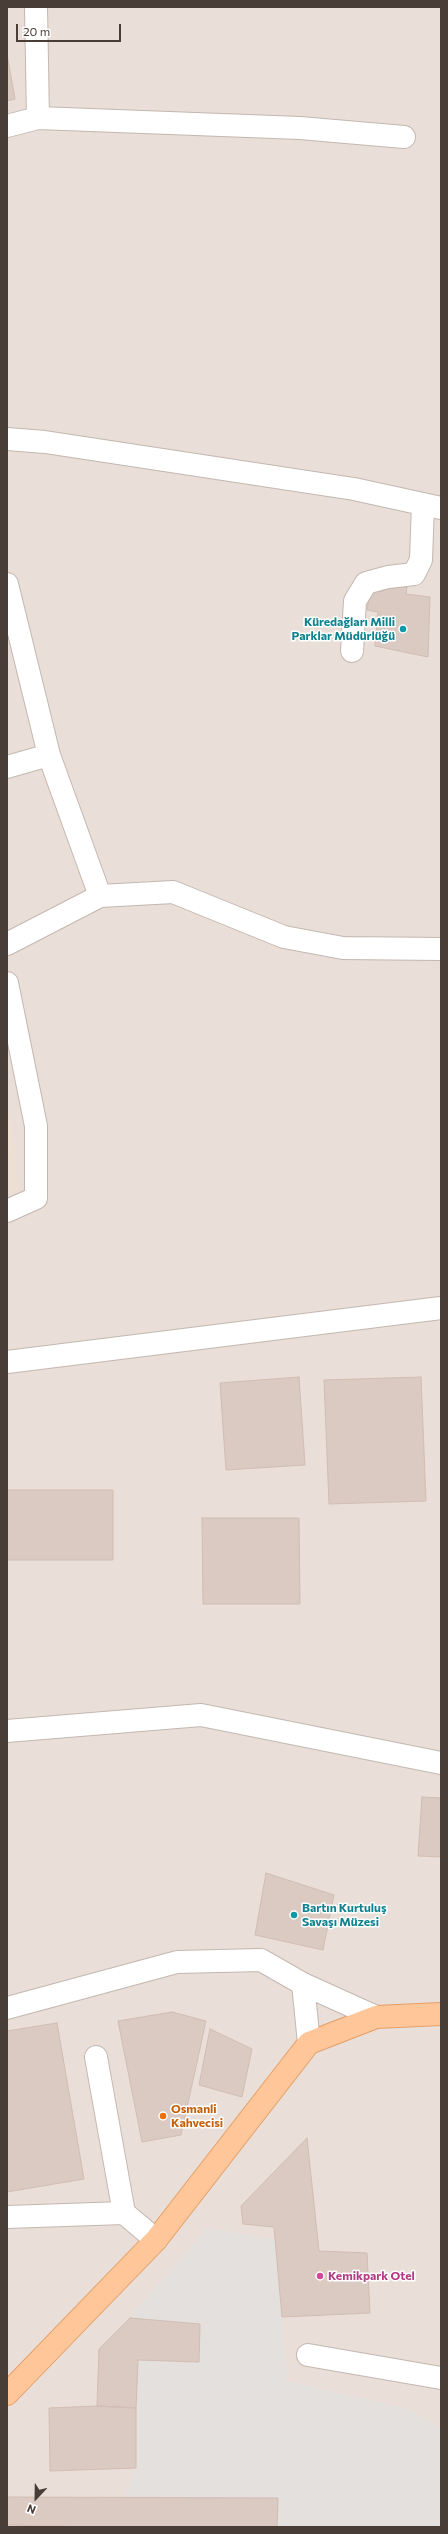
<!DOCTYPE html>
<html>
<head>
<meta charset="utf-8">
<style>
	body { margin:0 }
	#map { position:relative; width:448px; height:2534px; overflow:hidden; background:#f5eeea; font-family:Commissioner,sans-serif }
	canvas { display:block }
	.frame { position:absolute; inset:0; border:8px solid #493d37; pointer-events:none }
	.north { position:absolute; left:16px; top:2478px; width:40px; height:40px; -webkit-text-stroke:3px #fff; paint-order:stroke; rotate:202deg; font-size:11px; font-weight:700; line-height:16px; text-align:center; color:#493d37 }
	.north::after { content:''; display:block; margin:auto; width:14px; height:18px; background:#493d37; clip-path:polygon(50% 0,100% 100%,50% 72%,0 100%) }
	.scale { position:absolute; left:16px; top:24px; width:105px; height:18px; box-sizing:border-box; border:2px solid #493d37; border-top:0; padding-left:5px; font-size:12px; line-height:14px; white-space:nowrap; color:#493d37; -webkit-text-stroke:3px #fff; paint-order:stroke }
</style>
</head>
<body>
<div id="map">
<canvas width="448" height="2534"></canvas>
<div class="frame"></div>
<div class="north">N</div>
<div class="scale">20 m</div>
</div>
<script>
const context = document.querySelector('canvas').getContext('2d');
context.lineJoin = 'round';
function paint(path, color) {
  context.fillStyle = color;
  context.fill(path, 'evenodd');
}
function toPath(rows) {
  const path = new Path2D();
  for (const r of rows) {
    path.moveTo(r[0], r[1]);
    for (let i = 2; i < r.length; i += 2) path.lineTo(r[i], r[i + 1]);
  }
  return path;
}
function stroke(path, color, width, dash) {
  context.strokeStyle = color;
  context.lineWidth = width;
  context.lineCap = dash ? 'butt' : 'round';
  context.setLineDash(dash || []);
  context.stroke(path);
}
function write(font, color, halo, rows, align = 'center') {
  context.font = font + ' Commissioner,sans-serif';
  context.lineWidth = 3;
  context.setLineDash([]);
  context.textBaseline = 'middle';
  context.strokeStyle = halo;
  context.fillStyle = color;
  for (const [text, x, y, turn = 0] of rows) {
    context.save();
    context.translate(x, y);
    context.rotate((+turn || 0) * Math.PI / 180);
    context.textAlign = isNaN(turn) ? turn : align;
    if (halo) context.strokeText(text, 0, 0);
    context.fillText(text, 0, 0);
    context.restore();
  }
}
paint(toPath([
	[7,7,441,7,441,2527,7,2527]
]), '#e9dfd8');
paint(toPath([
	[7,1096,19,1190,7,1195]
]), '#eedfd3');
paint(toPath([
	[208,2228,276,2240,287,2381,407,2409,441,2429,441,2527,277,2527,278,2498,124,2497,136,2468,138,2360,199,2362,200,2324,130,2318]
]), '#e3e0de');
const building = toPath([
	[7,54,15,99,7,101,7,54],
	[384,583,407,587,406,594,430,597,428,657,375,646,378,612,367,610,370,589,383,591,384,583],
	[299,1377,305,1465,226,1470,220,1383,299,1377],
	[421,1377,426,1501,329,1504,324,1380,421,1377],
	[7,1490,113,1490,113,1560,7,1560,7,1490],
	[202,1518,299,1518,300,1604,203,1604,202,1518],
	[422,1797,441,1798,441,1857,418,1856,422,1797],
	[266,1873,334,1895,323,1950,255,1935,266,1873],
	[172,2012,206,2021,181,2135,142,2142,118,2021,172,2012],
	[57,2023,84,2179,7,2192,7,2031,57,2023],
	[210,2029,252,2049,242,2097,199,2085,210,2029],
	[307,2138,319,2251,367,2253,370,2313,282,2317,274,2227,243,2224,241,2206,307,2138],
	[130,2318,200,2324,199,2362,138,2360,136,2408,97,2406,99,2349,130,2318],
	[97,2406,136,2408,136,2468,50,2471,49,2408,97,2406],
	[7,2497,278,2498,277,2527,7,2527,7,2497],
	[7,2525,98,2527,7,2527,7,2525]
]);
paint(building, '#dacac2');
stroke(building, '#d2bdb2', 1);
const minor = toPath([
	[36,7,38,118],
	[7,126,38,118,300,128,404,137],
	[7,439,45,442,354,489,441,508],
	[7,584,49,755,100,896],
	[352,651,355,601,366,583,388,577,414,574,421,560,423,504],
	[7,767,49,755],
	[7,944,100,896,173,892,284,937,343,948,441,949],
	[7,983,36,1126,36,1198,7,1211],
	[7,1362,441,1308],
	[7,1731,201,1715,441,1763],
	[303,1984,309,2043],
	[7,2008,177,1962,261,1960,303,1984,376,2017],
	[96,2057,124,2213,156,2240],
	[7,2217,124,2213],
	[308,2355,441,2378]
]);
const major = toPath([
	[7,2394,156,2240,309,2043,376,2017,441,2014]
]);
stroke(minor, '#c4b7af', 24);
stroke(major, '#e59e67', 24);
stroke(minor, '#fff', 22);
stroke(major, '#ffc799', 22);
for (const [x, y, r, color] of [
	[403,629,4,"#0f9aa8"],
	[294,1915,4,"#0f9aa8"],
	[163,2116,4,"#e8710a"],
	[320,2276,4,"#d1479c"]
]) {
  const dot = new Path2D();
  dot.arc(x, y, r, 0, 2 * Math.PI);
  context.fillStyle = color;
  context.fill(dot);
  stroke(dot, '#fff', 1.5);
}
write('bold 12px', '#0d838f', '#fff', [
	["Küredağları Milli",395,622],
	["Parklar Müdürlüğü",395,636],
	["Bartın Kurtuluş",302,1908,"left"],
	["Savaşı Müzesi",302,1922,"left"]
], 'right');
write('bold 12px', '#c56008', '#fff', [
	["Osmanli",171,2109],
	["Kahvecisi",171,2123]
], 'left');
write('bold 12px', '#b23c85', '#fff', [
	["Kemikpark Otel",328,2276]
], 'left');
</script>
</body>
</html>
